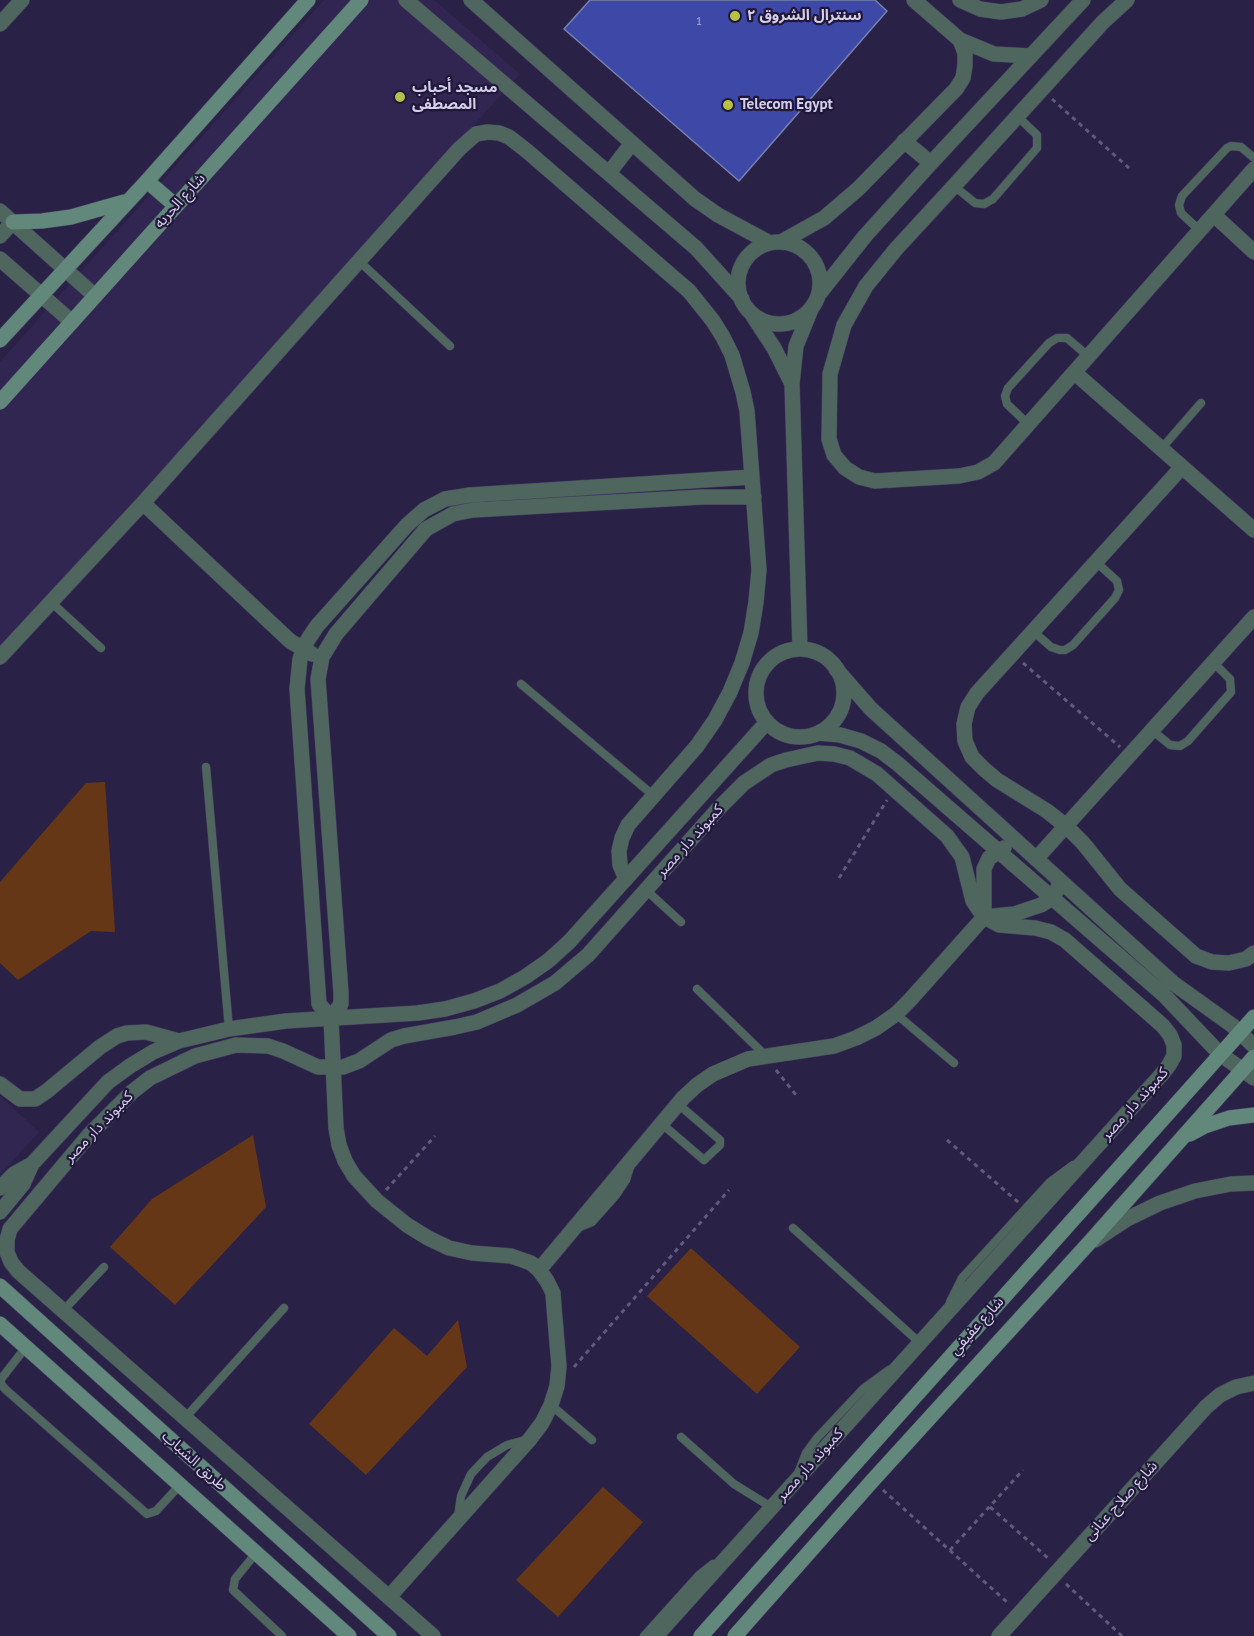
<!DOCTYPE html>
<html>
<head>
<meta charset="utf-8">
<style>
	body { margin:0 }
	canvas { display:block; background:#2a2146 }
</style>
</head>
<body>
<canvas width="1254" height="1636"></canvas>
<script>
const context = document.querySelector('canvas').getContext('2d');
context.lineJoin = 'round';
function paint(path, color) {
  context.fillStyle = color;
  context.fill(path, 'evenodd');
}
function toPath(rows) {
  const path = new Path2D();
  for (const r of rows) {
    if (r.length === 3) {
      path.moveTo(r[0] + r[2], r[1]);
      path.arc(r[0], r[1], r[2], 0, 2 * Math.PI);
      continue;
    }
    path.moveTo(r[0], r[1]);
    for (let i = 2; i < r.length; i += 2) path.lineTo(r[i], r[i + 1]);
  }
  return path;
}
function stroke(path, color, width, dash) {
  context.strokeStyle = color;
  context.lineWidth = width;
  context.lineCap = dash ? 'butt' : 'round';
  context.setLineDash(dash || []);
  context.stroke(path);
}
function write(font, color, halo, rows, align = 'center') {
  context.font = font + ' "PT Sans","Noto Sans Arabic",sans-serif';
  context.lineWidth = 4.5;
  context.setLineDash([]);
  context.textBaseline = 'middle';
  context.strokeStyle = halo;
  context.fillStyle = color;
  for (const [text, x, y, turn = 0] of rows) {
    context.save();
    context.translate(x, y);
    context.rotate((+turn || 0) * Math.PI / 180);
    context.textAlign = isNaN(turn) ? turn : align;
    if (halo) context.strokeText(text, 0, 0);
    context.fillText(text, 0, 0);
    context.restore();
  }
}
paint(toPath([
	[324,0,434,0,520,74,0,649,0,362],
	[0,1096,39,1132,0,1175]
]), '#312551');
paint(toPath([
	[105,782,115,932,91,931,18,980,0,963,0,882,86,783],
	[253,1135,266,1207,175,1305,110,1247,152,1199],
	[691,1248,800,1347,757,1394,647,1296],
	[458,1320,467,1367,366,1475,309,1424,394,1328,427,1356],
	[603,1487,643,1522,558,1617,516,1580]
]), '#653716');
const building = toPath([
	[590,0,875,0,887,11,739,181,564,29,590,0]
]);
paint(building, '#3e49a7');
stroke(building, '#7681ad', 1.5);
const lane = toPath([
	[954,186,975,203,984,204,993,199,1037,148,1037,135,1017,116],
	[1200,231,1181,213,1179,205,1182,196,1227,148,1231,146,1241,147,1254,158],
	[359,261,450,346],
	[1029,425,1007,404,1005,396,1008,388,1049,343,1057,338,1067,338,1089,357],
	[1161,449,1201,403],
	[51,602,101,648],
	[1033,631,1051,647,1060,650,1065,650,1073,645,1115,598,1119,590,1117,581,1096,562],
	[521,684,654,796],
	[1152,730,1170,745,1180,746,1188,741,1231,692,1230,679,1213,662],
	[206,767,229,1029],
	[646,890,681,922],
	[697,989,765,1055],
	[896,1014,954,1063],
	[662,1124,704,1160,720,1145,720,1140,678,1104],
	[577,1228,592,1222,616,1195,626,1180,630,1167],
	[793,1228,920,1343],
	[950,1302,962,1278,1050,1182,1073,1165],
	[63,1311,104,1267],
	[26,1347,1,1379,1,1384,5,1389,147,1514,156,1511,180,1485],
	[551,1405,592,1440],
	[185,1418,284,1308],
	[681,1437,734,1484,771,1507],
	[799,1471,806,1453,817,1438,863,1389,889,1370],
	[458,1517,461,1496,471,1474,487,1457,507,1445,525,1440],
	[256,1553,235,1579,233,1590,282,1636],
	[644,1636,699,1575,713,1564]
]);
const street = toPath([
	[406,0,696,248,742,299],
	[471,0,695,199,718,215,770,243],
	[960,0,980,9,1001,12,1022,9,1041,0],
	[1127,0,1103,22,954,186,896,249,866,286,844,325,830,374,829,439,834,455,845,468,859,477,875,481,959,476,978,472,994,463,1254,169],
	[0,24,22,0],
	[960,40,994,54,1031,56],
	[904,141,931,163],
	[609,173,632,143],
	[0,211,95,296],
	[1214,215,1254,252],
	[0,236,13,222],
	[781,242,824,218,858,189,956,89,963,78,965,65,965,53,960,40,914,0],
	[779,283,41],
	[0,259,72,322],
	[819,294,865,236,931,163,1083,0],
	[753,316,774,348,792,384],
	[1075,373,1254,530],
	[1182,467,977,693,968,707,964,724,965,741,972,757,984,769,997,780,1047,811,1066,826,1083,843,1120,889,1196,956,1212,962,1229,963,1246,959,1254,953],
	[143,503,290,641,312,654],
	[800,649,792,384,796,346,812,307],
	[800,693,44],
	[0,657,143,503,459,149,476,134,488,132,499,133,509,137,527,151,689,291,713,321,723,337,732,355,743,392,747,411,759,570,756,602,751,633,742,663,730,692,715,720,697,746,628,825,622,838,619,851,620,865,626,879],
	[836,669,871,709,1173,983,1233,1026,1254,1046],
	[818,733,840,735,861,741,881,751,898,764,1164,995,1220,1054,1254,1078],
	[1036,859,1254,617],
	[984,917,984,869,989,858,1004,848],
	[331,1018,341,1004,341,993,318,679,322,657,336,634,426,529,453,514,473,510,702,497,754,497],
	[0,1084,20,1099,35,1099,47,1091,100,1047,117,1036,127,1033,146,1032,179,1041],
	[0,1188,14,1174,32,1164,108,1082,130,1066,153,1052,179,1041,229,1029,286,1021,418,1013,445,1009,474,1001,500,991,525,977,548,961,569,942,767,722],
	[0,1212,23,1184,32,1164],
	[1095,1240,1127,1219,1160,1203,1195,1191,1231,1184,1254,1183],
	[539,1270,683,1098,697,1085,713,1074,748,1059,834,1046,856,1038,876,1028,896,1014,910,1000,984,917,1014,914,1041,905,1051,899,1057,890,1060,881],
	[389,1597,530,1439,542,1423,551,1405,557,1386,559,1366,554,1307,553,1293,547,1281,539,1270,531,1263,511,1256,472,1253,449,1248,428,1238,407,1225,377,1201,354,1176,345,1161,339,1145,336,1128,331,1018,319,1004,297,689,300,659,307,641,317,626,407,525,424,510,445,499,470,495,752,477],
	[433,1636,18,1271,11,1262,7,1252,7,1240,10,1229,89,1135,132,1092,150,1078,195,1056,236,1045,268,1046,283,1051,318,1067,343,1067,359,1061,391,1040,404,1036,455,1027,477,1022,517,1005,555,983,588,955,719,808,744,783,771,765,786,760,818,753,834,754,850,758,877,774,947,836,962,857,973,901,984,917,999,925,1035,928,1051,932,1065,940,1163,1026,1170,1035,1174,1045,1174,1056,1169,1065,1162,1074,656,1636],
	[999,1636,1206,1407,1220,1395,1236,1387,1254,1383]
]);
const secondary = toPath([
	[147,181,176,206],
	[13,222,42,221,71,217,124,202],
	[0,340,147,181,308,0],
	[0,402,361,0],
	[1190,1134,1205,1126,1229,1118,1254,1115],
	[0,1286,389,1636],
	[0,1324,349,1636],
	[701,1636,1254,1017],
	[735,1636,873,1480,1089,1243,1254,1057]
]);
stroke(lane, '#453d60', 9);
stroke(street, '#453d60', 16);
stroke(secondary, '#453d60', 16);
stroke(toPath([
	[1052,99,1129,168],
	[1023,663,1120,747],
	[839,878,887,800],
	[776,1070,796,1095],
	[947,1140,1018,1202],
	[386,1190,435,1136],
	[574,1367,729,1190],
	[883,1490,1009,1604],
	[990,1507,1049,1559],
	[950,1550,1023,1470],
	[1066,1584,1122,1636]
]), '#625a7b', 3, [4.5, 4.5]);
stroke(lane, '#4e665e', 8);
stroke(street, '#4e665e', 15);
stroke(secondary, '#62887c', 15);
for (const [x, y, r, color] of [
	[735,16,6,"#b8c147"],
	[400,97,6,"#b8c147"],
	[728,105,6,"#b8c147"]
]) {
  const dot = new Path2D();
  dot.arc(x, y, r, 0, 2 * Math.PI);
  context.fillStyle = color;
  context.fill(dot);
  stroke(dot, '#21173b', 2);
}
write('12px', '#aeaed8', null, [
	["1",699,22]
]);
write('bold 15px', '#d3cfe8', '#21173b', [
	["سنترال الشروق ٢",747,16],
	["مسجد أحباب",412,88],
	["المصطفى",412,105],
	["Telecom Egypt",740,105]
], 'left');
write('15px', '#d3cfe8', '#21173b', [
	["شارع الحريه",180,201,-48],
	["كمبوند دار مصر",690,841,-48],
	["كمبوند دار مصر",1135,1104,-48],
	["كمبوند دار مصر",99,1127,-46],
	["شارع عفيفي",977,1326,-48],
	["طريق الشباب",194,1461,42],
	["كمبوند دار مصر",810,1465,-48],
	["شارع صلاح عنانى",1121,1501,-48]
]);
</script>
</body>
</html>
